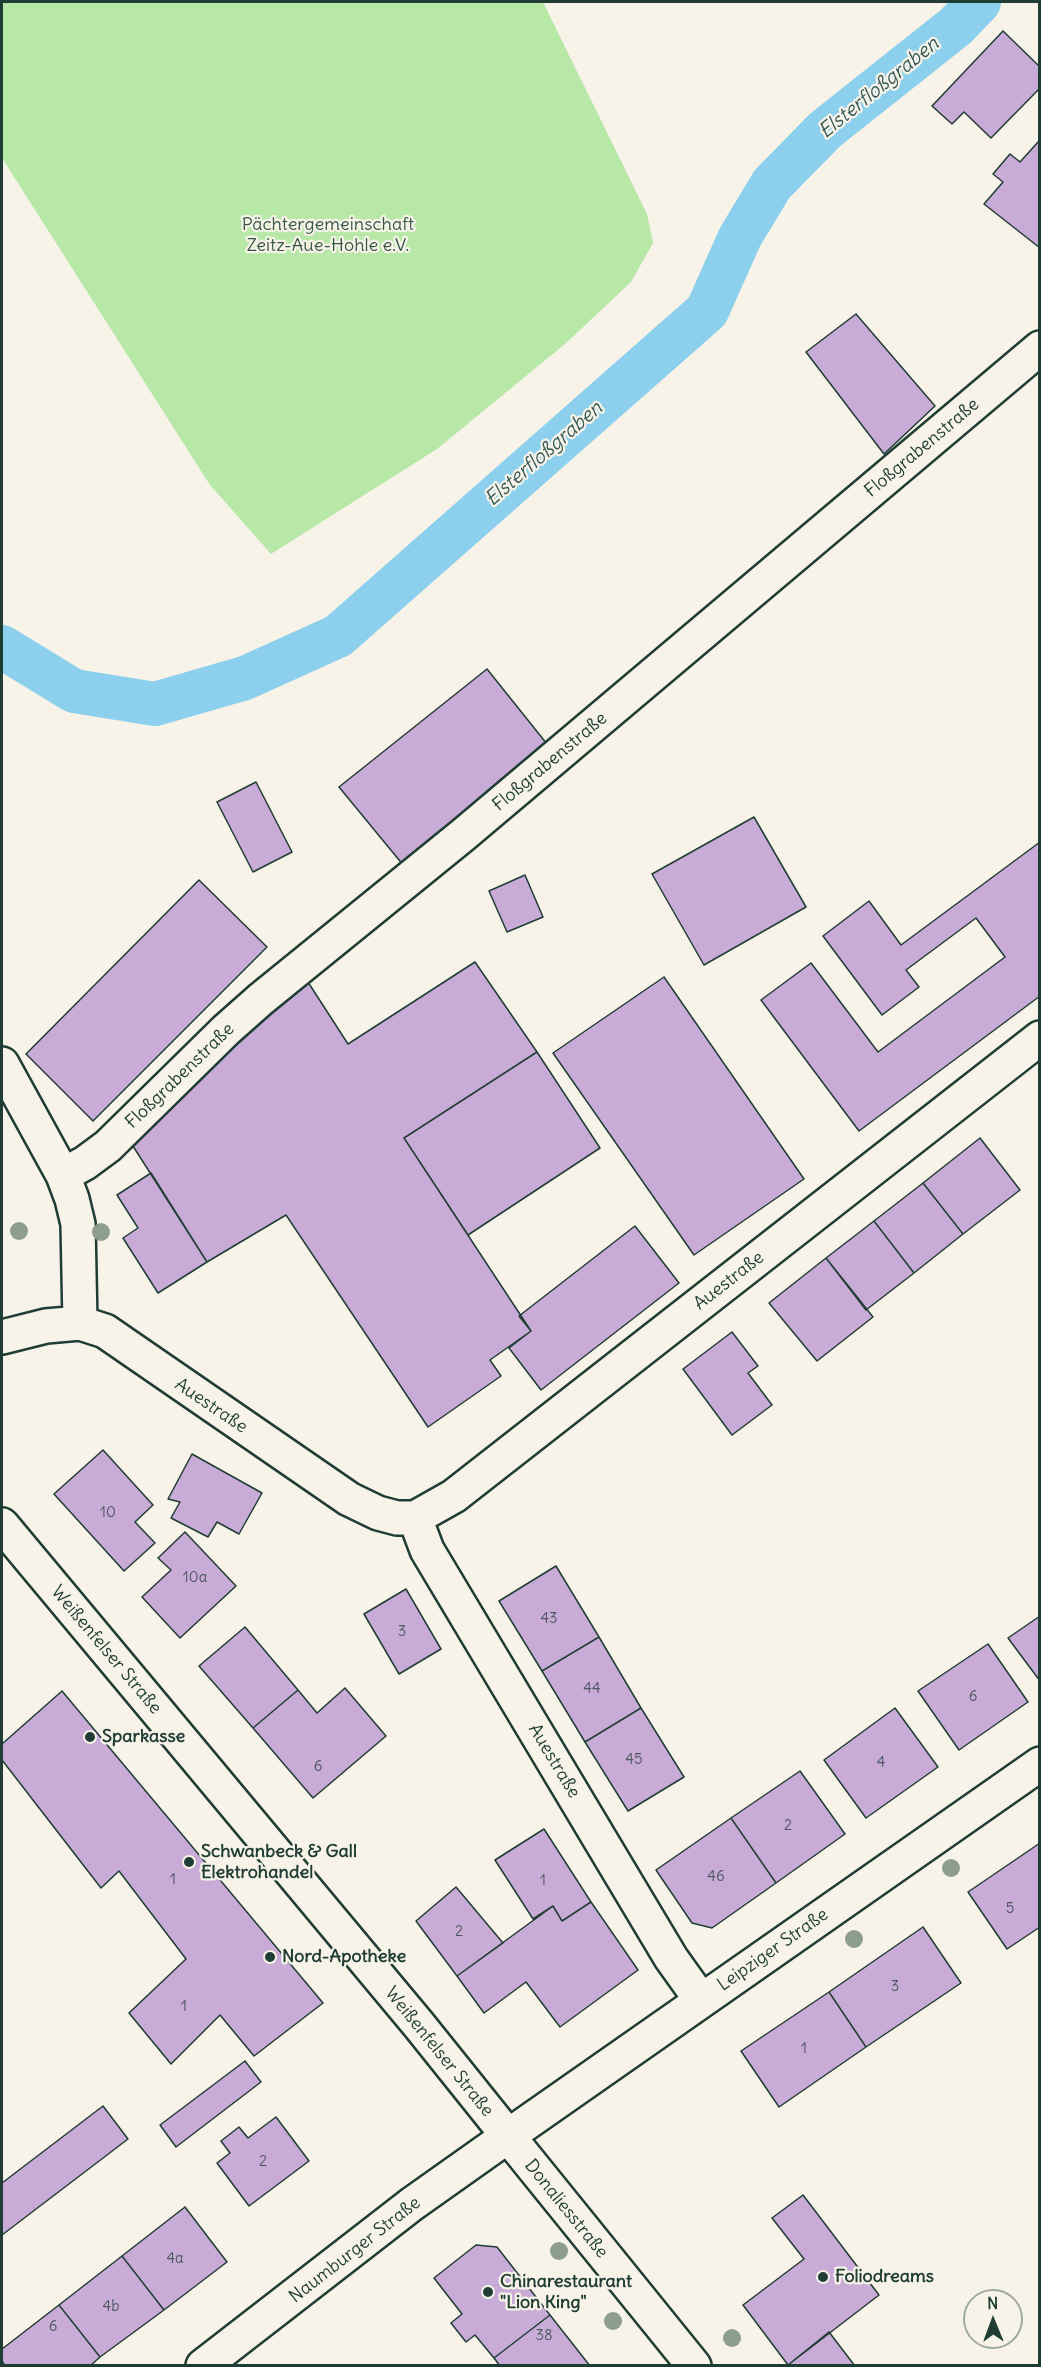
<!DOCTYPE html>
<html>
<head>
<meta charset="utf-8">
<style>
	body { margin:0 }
	#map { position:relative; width:1041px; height:2367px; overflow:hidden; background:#f7f3e8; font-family:Delius,sans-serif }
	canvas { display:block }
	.frame { position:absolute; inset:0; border:3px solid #1f3d34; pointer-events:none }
	.north { position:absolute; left:963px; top:2289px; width:60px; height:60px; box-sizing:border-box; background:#f7f3e8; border:2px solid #a1aaa0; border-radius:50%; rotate:359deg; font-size:16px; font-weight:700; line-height:24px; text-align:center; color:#1f3d34 }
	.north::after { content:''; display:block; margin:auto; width:21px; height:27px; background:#1f3d34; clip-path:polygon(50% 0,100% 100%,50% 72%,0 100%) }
</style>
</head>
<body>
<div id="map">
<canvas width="1041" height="2367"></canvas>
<div class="frame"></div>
<div class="north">N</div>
</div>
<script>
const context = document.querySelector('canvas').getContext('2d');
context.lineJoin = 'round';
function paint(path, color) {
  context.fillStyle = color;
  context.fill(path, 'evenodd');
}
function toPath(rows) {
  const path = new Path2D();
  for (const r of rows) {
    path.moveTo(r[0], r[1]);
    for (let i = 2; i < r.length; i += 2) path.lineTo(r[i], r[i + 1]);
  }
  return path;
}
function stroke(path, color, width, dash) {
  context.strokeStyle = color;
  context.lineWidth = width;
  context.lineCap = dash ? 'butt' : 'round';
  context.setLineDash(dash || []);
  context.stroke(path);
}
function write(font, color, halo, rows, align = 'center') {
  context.font = font + ' Delius,sans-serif';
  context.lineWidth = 4.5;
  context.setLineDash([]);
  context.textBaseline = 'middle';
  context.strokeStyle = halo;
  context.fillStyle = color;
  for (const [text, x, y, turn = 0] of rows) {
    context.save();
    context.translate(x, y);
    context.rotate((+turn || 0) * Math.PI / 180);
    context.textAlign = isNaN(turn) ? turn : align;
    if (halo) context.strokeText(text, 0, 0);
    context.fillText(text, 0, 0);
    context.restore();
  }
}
paint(toPath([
	[2,2,543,2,647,214,653,243,631,282,565,344,437,449,271,554,210,485,2,158]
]), '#b8e8a8');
stroke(toPath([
	[2,647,74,691,155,704,245,678,338,636,707,311,740,237,772,184,825,130,956,26,979,2]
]), '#8dd0ee', 44);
const building = toPath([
	[1003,31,1040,67,1040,88,991,138,964,112,952,124,932,106,1003,31],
	[1039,141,1040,141,1040,248,984,204,1003,182,993,174,1010,154,1020,162,1039,141],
	[856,314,935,406,884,454,806,352,856,314],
	[487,669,551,749,404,866,339,787,487,669],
	[256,782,292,852,253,872,217,802,256,782],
	[754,817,806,907,704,965,652,874,754,817],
	[1040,842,1040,996,859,1131,761,1000,811,963,878,1052,1005,957,976,918,906,970,919,987,882,1015,823,936,869,901,901,945,1040,842],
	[525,875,543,917,507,932,489,891,525,875],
	[199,880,267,947,93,1121,26,1054,199,880],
	[475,962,537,1052,404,1138,531,1331,490,1360,501,1376,428,1427,286,1215,207,1262,131,1143,234,1038,306,979,348,1044,475,962],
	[664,977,804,1179,694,1255,553,1053,664,977],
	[537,1052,600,1148,468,1235,404,1138,537,1052],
	[980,1138,1020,1190,963,1234,923,1183,980,1138],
	[151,1173,207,1262,158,1293,123,1238,138,1228,117,1195,151,1173],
	[923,1183,963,1234,914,1273,874,1221,923,1183],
	[874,1221,914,1273,866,1310,826,1258,874,1221],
	[635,1226,679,1283,541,1390,509,1348,531,1331,519,1316,635,1226],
	[826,1258,873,1317,817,1361,769,1303,826,1258],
	[732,1332,758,1366,748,1373,772,1405,732,1435,683,1369,732,1332],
	[103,1450,153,1505,135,1522,155,1543,124,1571,54,1494,103,1450],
	[192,1454,262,1493,239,1534,217,1522,208,1537,171,1518,180,1502,168,1499,192,1454],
	[185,1532,236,1586,180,1638,142,1597,171,1570,158,1558,185,1532],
	[556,1566,599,1637,542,1671,499,1601,556,1566],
	[406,1589,441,1649,399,1674,364,1614,406,1589],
	[1040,1616,1040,1681,1008,1638,1040,1616],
	[245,1627,298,1690,253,1728,199,1666,245,1627],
	[599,1637,641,1708,585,1742,542,1671,599,1637],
	[988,1644,1028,1702,959,1750,918,1691,988,1644],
	[345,1688,386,1736,313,1798,253,1728,298,1690,317,1713,345,1688],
	[62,1691,323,2003,254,2056,220,2015,171,2064,129,2013,186,1959,119,1871,101,1888,2,1760,2,1744,62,1691],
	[641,1708,684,1777,628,1811,585,1742,641,1708],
	[895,1708,938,1767,866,1818,824,1760,895,1708],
	[800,1771,845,1834,776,1883,731,1818,800,1771],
	[731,1818,776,1883,712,1928,692,1923,656,1870,731,1818],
	[544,1829,591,1902,562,1921,553,1906,533,1919,495,1860,544,1829],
	[1040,1843,1040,1927,1007,1949,968,1892,1040,1843],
	[456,1887,503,1943,457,1976,416,1921,456,1887],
	[591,1902,638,1970,560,2027,526,1982,484,2013,457,1976,553,1906,562,1921,591,1902],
	[923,1927,961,1983,866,2047,829,1992,923,1927],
	[829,1992,866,2047,779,2107,741,2051,829,1992],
	[245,2061,261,2082,176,2147,160,2125,245,2061],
	[103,2106,128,2139,2,2235,2,2183,103,2106],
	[276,2117,309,2161,249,2206,217,2163,230,2153,221,2141,239,2127,248,2138,276,2117],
	[803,2195,879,2295,788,2365,743,2305,804,2259,772,2218,803,2195],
	[185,2207,227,2262,164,2310,122,2256,185,2207],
	[476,2245,497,2247,550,2315,494,2358,475,2335,466,2342,451,2323,462,2314,434,2278,476,2245],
	[122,2256,164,2310,100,2357,59,2305,122,2256],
	[59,2305,100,2357,90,2366,5,2366,2,2361,2,2349,59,2305],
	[550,2315,590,2366,500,2366,494,2358,550,2315],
	[829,2332,855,2366,787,2366,788,2365,829,2332]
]);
paint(building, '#c9abd7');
stroke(building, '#1f3d34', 1.5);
const minor = toPath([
	[2,1064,63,1175,72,1199,78,1224,80,1323],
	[63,1175,85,1163,108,1146,226,1030,261,999,463,835,1040,348],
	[2,1337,46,1326,80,1323,105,1331,349,1499,378,1513,397,1518,415,1518,427,1550,671,1958,701,2000],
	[415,1518,454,1496,1040,1038],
	[2,1525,419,2025,508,2136,1040,1764]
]);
const major = toPath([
	[203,2366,412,2204,508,2136,694,2366]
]);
stroke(minor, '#1f3d34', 38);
stroke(major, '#1f3d34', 38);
stroke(minor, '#f7f3e8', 33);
stroke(major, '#f7f3e8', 33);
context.fillStyle = '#8d9d8e';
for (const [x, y] of [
	[19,1231],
	[101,1232],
	[951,1868],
	[854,1939],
	[559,2251],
	[613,2321],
	[732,2338]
]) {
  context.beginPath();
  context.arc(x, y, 9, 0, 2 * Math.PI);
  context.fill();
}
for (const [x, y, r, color] of [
	[90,1737,6,"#1f3d34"],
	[189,1862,6,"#1f3d34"],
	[270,1957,6,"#1f3d34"],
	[823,2277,6,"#1f3d34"],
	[488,2292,6,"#1f3d34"]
]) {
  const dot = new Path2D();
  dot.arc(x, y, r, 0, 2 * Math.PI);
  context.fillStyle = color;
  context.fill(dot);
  stroke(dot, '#f7f3e8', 2);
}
write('15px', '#4a585d', null, [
	["10",108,1513],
	["10a",195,1578],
	["43",549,1619],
	["3",402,1632],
	["44",592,1689],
	["6",973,1697],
	["45",634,1760],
	["4",881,1763],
	["6",318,1767],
	["2",788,1826],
	["46",716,1877],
	["1",173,1880],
	["1",543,1881],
	["5",1010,1909],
	["2",459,1932],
	["3",895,1987],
	["1",184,2007],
	["1",804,2049],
	["2",263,2162],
	["4a",175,2259],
	["4b",111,2307],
	["6",53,2327],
	["38",544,2336]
]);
write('18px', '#365745', '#f7f3e8', [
	["Pächtergemeinschaft",328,225],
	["Zeitz-Aue-Hohle e.V.",328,246]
]);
write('18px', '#1f3d34', '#f7f3e8', [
	["Floßgrabenstraße",922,448,-40],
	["Floßgrabenstraße",550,762,-40],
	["Floßgrabenstraße",180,1076,-44],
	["Auestraße",729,1281,-38],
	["Auestraße",211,1406,34],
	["Weißenfelser Straße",106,1650,50],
	["Auestraße",554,1761,59],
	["Leipziger Straße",773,1950,-35],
	["Weißenfelser Straße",439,2052,51],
	["Donaliesstraße",566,2209,51],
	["Naumburger Straße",355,2250,-38]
]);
write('bold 18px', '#1f3d34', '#f7f3e8', [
	["Sparkasse",102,1737],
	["Schwanbeck & Gall",201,1852],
	["Elektrohandel",201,1873],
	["Nord-Apotheke",282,1957],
	["Foliodreams",835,2277],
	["Chinarestaurant",500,2282],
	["\"Lion King\"",500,2303]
], 'left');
write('italic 20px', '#355a59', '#f7f3e8', [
	["Elsterfloßgraben",879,88,-39],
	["Elsterfloßgraben",544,454,-41]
]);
</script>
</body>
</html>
